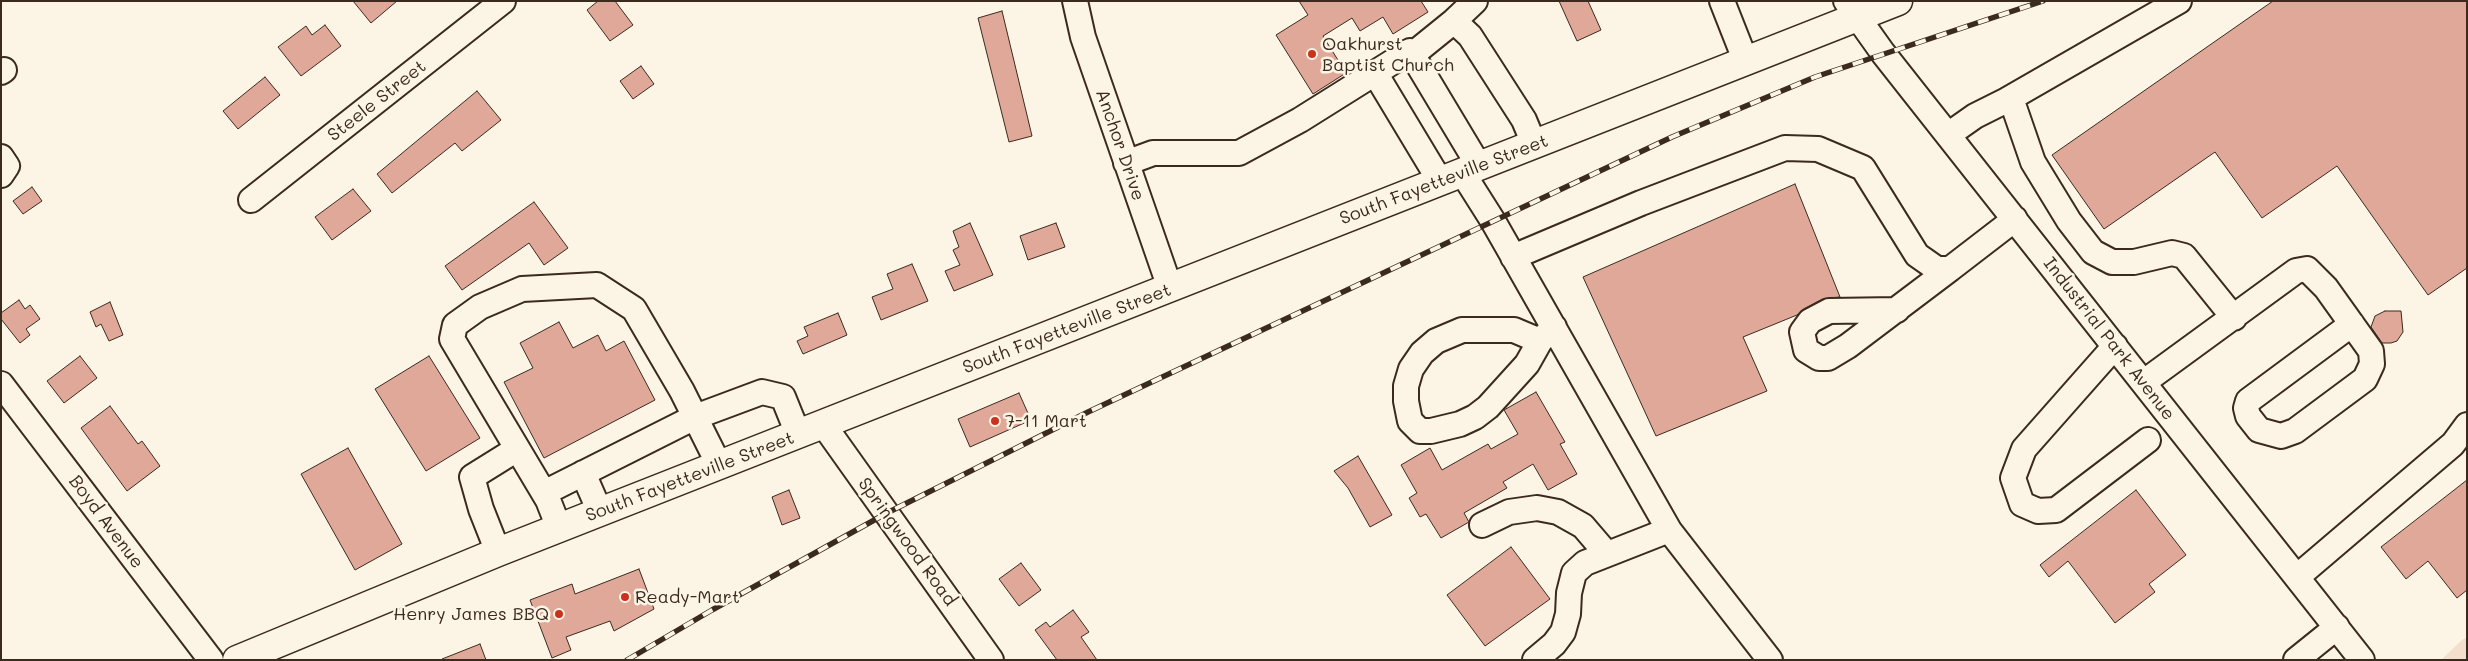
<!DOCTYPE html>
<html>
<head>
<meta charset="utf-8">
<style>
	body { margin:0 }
	#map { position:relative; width:2468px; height:661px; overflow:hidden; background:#fcf5e5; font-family:Mali,sans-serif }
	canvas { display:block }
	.frame { position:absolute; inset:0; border:2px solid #3b2a1e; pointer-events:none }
</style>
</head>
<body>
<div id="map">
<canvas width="2468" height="661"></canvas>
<div class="frame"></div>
</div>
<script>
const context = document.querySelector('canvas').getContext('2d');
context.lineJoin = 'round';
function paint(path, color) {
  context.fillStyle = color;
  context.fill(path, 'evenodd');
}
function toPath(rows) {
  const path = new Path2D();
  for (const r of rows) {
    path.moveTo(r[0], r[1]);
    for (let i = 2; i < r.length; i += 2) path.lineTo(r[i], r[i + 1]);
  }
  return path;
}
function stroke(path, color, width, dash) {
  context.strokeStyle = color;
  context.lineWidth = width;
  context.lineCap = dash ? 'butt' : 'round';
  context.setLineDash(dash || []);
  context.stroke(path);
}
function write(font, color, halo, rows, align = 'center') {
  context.font = font + ' Mali,sans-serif';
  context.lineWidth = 5;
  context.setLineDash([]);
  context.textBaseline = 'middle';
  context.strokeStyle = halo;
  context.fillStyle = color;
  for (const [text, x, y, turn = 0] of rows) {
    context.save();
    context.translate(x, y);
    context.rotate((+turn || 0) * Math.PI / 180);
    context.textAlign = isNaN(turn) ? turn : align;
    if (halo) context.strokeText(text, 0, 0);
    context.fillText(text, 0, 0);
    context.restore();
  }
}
paint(toPath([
	[2467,637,2467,660,2441,660,2462,640]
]), '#f4dece');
const building = toPath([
	[353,1,397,1,371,23,353,1],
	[598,1,615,1,633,25,610,41,587,10,598,1],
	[1299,1,1421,1,1428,12,1393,34,1383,17,1360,31,1352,18,1323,36,1346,73,1313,94,1276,35,1308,15,1299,1],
	[1559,1,1588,1,1601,30,1577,41,1559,1],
	[2273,1,2467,1,2467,268,2428,295,2337,166,2262,218,2215,152,2104,229,2052,155,2273,1],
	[1002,11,1032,136,1009,142,978,18,1002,11],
	[325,25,341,46,301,76,278,47,306,26,312,35,325,25],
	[641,66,654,84,633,99,620,81,641,66],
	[265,77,280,95,238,129,223,111,265,77],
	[477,91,501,120,462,151,455,143,392,193,377,174,477,91],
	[1795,184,1840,297,1823,299,1804,309,1797,315,1743,337,1767,391,1656,436,1583,277,1795,184],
	[32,187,42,201,23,214,13,201,32,187],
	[353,189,371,211,332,240,315,217,353,189],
	[534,202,568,248,544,265,529,243,462,290,445,266,534,202],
	[970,223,993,275,954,291,945,271,960,265,953,250,959,247,953,231,970,223],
	[1056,223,1065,247,1028,260,1020,236,1056,223],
	[912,264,928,301,881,320,872,297,893,289,887,274,912,264],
	[19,300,25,309,30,305,40,319,26,329,30,335,20,343,1,319,1,313,19,300],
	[110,302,123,335,109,341,101,324,96,327,90,312,110,302],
	[2385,311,2401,311,2403,332,2397,341,2391,343,2382,343,2371,327,2375,316,2385,311],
	[838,313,847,335,803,354,797,341,808,336,804,327,838,313],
	[559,322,573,348,598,335,606,351,624,341,655,400,544,458,504,382,533,368,520,343,559,322],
	[80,356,97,378,64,403,47,381,80,356],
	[429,356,480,438,426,471,375,389,429,356],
	[1536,392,1565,442,1560,444,1577,474,1548,490,1533,464,1503,482,1507,488,1464,513,1469,522,1441,538,1426,514,1420,517,1409,498,1417,493,1401,465,1430,448,1442,470,1488,444,1491,449,1518,434,1504,410,1536,392],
	[1019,393,1031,420,970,447,958,419,1019,393],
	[110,406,138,444,142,441,160,466,127,491,81,428,110,406],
	[348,448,402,544,355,570,301,474,348,448],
	[1358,456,1392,515,1370,527,1348,488,1334,471,1358,456],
	[2467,480,2467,590,2457,598,2428,561,2406,579,2381,547,2467,480],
	[789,490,800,518,782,525,772,497,789,490],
	[2136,490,2186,555,2149,584,2155,592,2115,623,2068,561,2049,577,2040,565,2136,490],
	[1511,547,1550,599,1485,646,1447,595,1511,547],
	[1021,563,1041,590,1019,606,999,579,1021,563],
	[639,569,654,609,614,631,610,621,566,637,571,650,552,658,530,600,572,584,575,594,639,569],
	[1073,610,1089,632,1081,637,1097,660,1057,660,1035,630,1046,622,1050,627,1073,610],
	[480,644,486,660,442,660,442,659,480,644]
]);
paint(building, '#e0a898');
stroke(building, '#3b2a1e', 1);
const minor = toPath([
	[1075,1,1083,37,1170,288],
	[1722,1,1746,62],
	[1846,1,1883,53,2362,660],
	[1454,21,1470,36,1524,120,1534,144],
	[1412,55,1454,21,1475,1],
	[1,72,4,70],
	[1375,73,1440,181],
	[2007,100,2179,1],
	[1948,135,1975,116,2007,100,2014,107,2033,162,2069,221,2093,252,2112,262,2134,262,2172,253,2184,256,2234,318],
	[1,157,7,166,1,175],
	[1126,163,1153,153,1239,153,1300,120,1410,51,1479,166],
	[1462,172,1493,221,1669,530,1770,660],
	[251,200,503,1],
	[1513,257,1641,203,1785,148,1818,149,1863,168,1917,255,1937,269,1950,269,2015,219],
	[1897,310,1829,311,1810,321,1802,332,1806,350,1819,358,1828,358,1848,346,1950,269],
	[1540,341,1514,330,1462,330,1436,341,1422,353,1411,369,1406,386,1406,401,1410,421,1420,431,1431,431,1460,424,1475,417,1488,407,1527,364,1540,341,1554,327],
	[2115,346,2024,449,2013,478,2022,504,2038,511,2056,510,2148,440],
	[2144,382,2296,271,2307,269,2326,288,2371,351,2372,364,2365,379,2295,431,2281,436,2259,430,2248,416,2246,408,2248,401,2352,324],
	[1,384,211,660],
	[823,424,991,660],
	[583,473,600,512],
	[544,493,695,417,762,392,783,397,798,434],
	[1482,525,1509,512,1537,508,1558,512,1583,526,1607,554],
	[559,528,548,500,452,339,455,325,480,307,522,289,597,285,634,309,682,391,719,465],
	[498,552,481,509,472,477,517,449],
	[2297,577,2453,444,2467,425],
	[1535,660,1554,644,1563,632,1568,614,1569,593,1574,573,1585,563,1669,530],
	[2296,660,2337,627]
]);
const major = toPath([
	[237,660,498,552,1898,1]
]);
stroke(minor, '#3b2a1e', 28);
stroke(major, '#3b2a1e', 31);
stroke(minor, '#fcf5e5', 24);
stroke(major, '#fcf5e5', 28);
const rail = toPath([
	[627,660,712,610,887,513,1088,412,1672,137,1815,77,2043,1]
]);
stroke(rail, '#3b2a1e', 5.5);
stroke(rail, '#fcf5e5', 4, [11]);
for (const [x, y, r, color] of [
	[1312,54,5,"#c8321e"],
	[995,421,5,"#c8321e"],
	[625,597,5,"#c8321e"],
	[559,614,5,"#c8321e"]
]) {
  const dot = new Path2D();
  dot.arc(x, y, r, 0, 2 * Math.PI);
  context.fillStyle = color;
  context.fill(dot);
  stroke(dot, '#fcf5e5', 2);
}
write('18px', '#3b2a1e', '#fcf5e5', [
	["Oakhurst",1322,44],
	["Baptist Church",1322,65],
	["7-11 Mart",1005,421],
	["Ready-Mart",635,597],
	["Henry James BBQ",549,614,"right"]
], 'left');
write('18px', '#3b2a1e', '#fcf5e5', [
	["Steele Street",377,101,-38],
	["Anchor Drive",1120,145,71],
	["South Fayetteville Street",1444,180,-21],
	["South Fayetteville Street",1067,329,-21],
	["Industrial Park Avenue",2109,339,52],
	["South Fayetteville Street",690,477,-21],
	["Boyd Avenue",106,522,53],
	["Springwood Road",907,542,54]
]);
</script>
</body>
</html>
